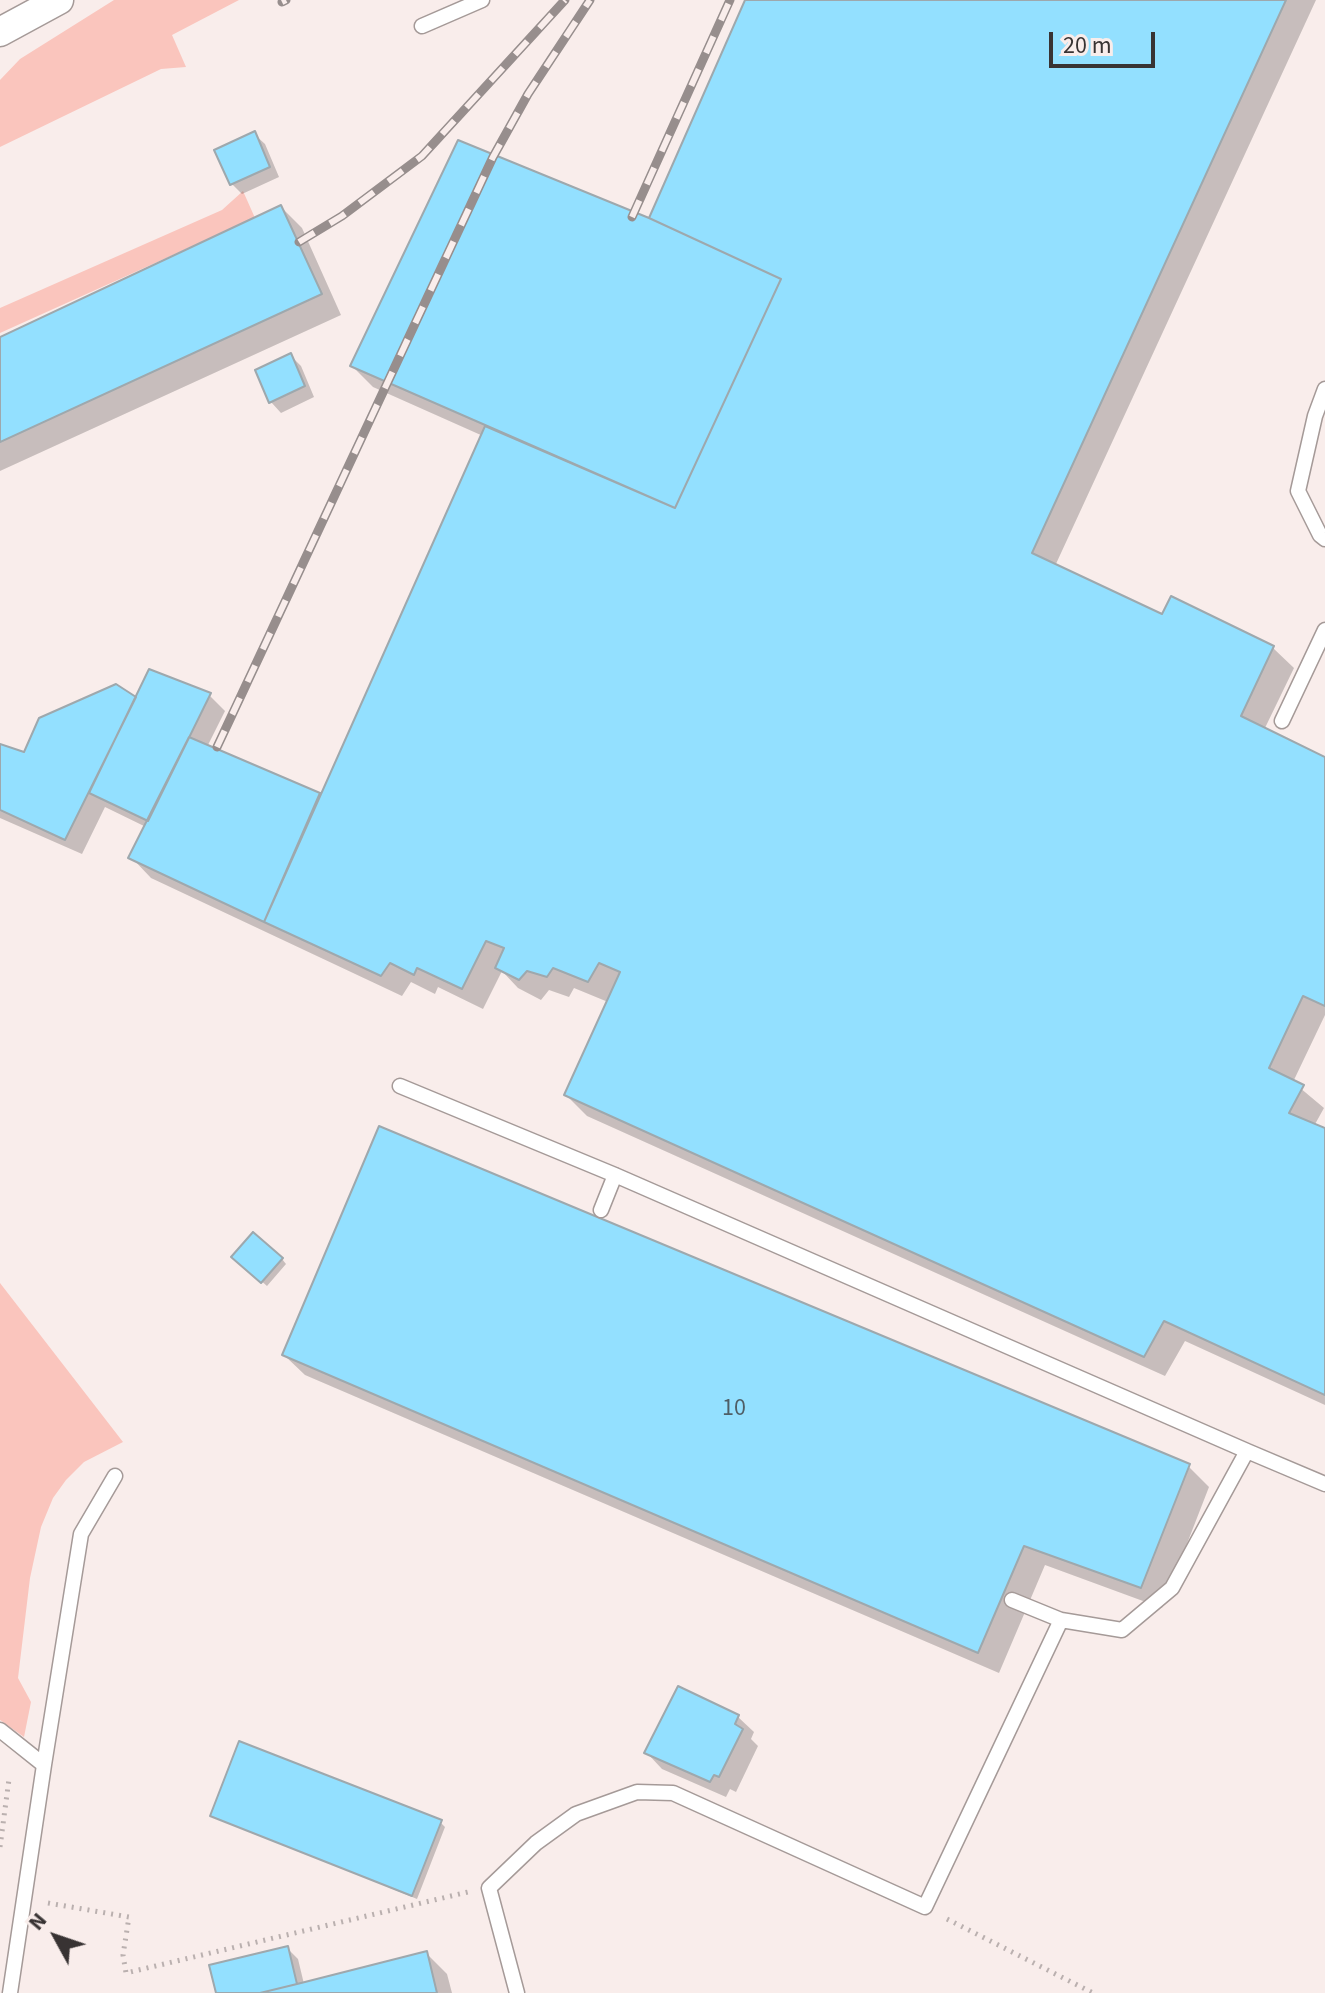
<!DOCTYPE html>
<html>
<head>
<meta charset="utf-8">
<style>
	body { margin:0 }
	#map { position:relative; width:1325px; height:1993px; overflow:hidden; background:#f9edeb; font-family:"Source Sans 3",sans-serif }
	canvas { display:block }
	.north { position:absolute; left:16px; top:1897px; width:80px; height:80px; -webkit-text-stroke:6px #f9edeb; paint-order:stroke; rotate:310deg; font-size:22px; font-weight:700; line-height:32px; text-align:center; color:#383333 }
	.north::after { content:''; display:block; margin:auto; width:28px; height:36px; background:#383333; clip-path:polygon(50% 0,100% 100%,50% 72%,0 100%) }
	.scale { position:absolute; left:1049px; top:32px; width:106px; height:36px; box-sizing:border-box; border:4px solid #383333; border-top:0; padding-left:10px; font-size:24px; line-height:28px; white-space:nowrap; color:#383333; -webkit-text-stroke:6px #f9edeb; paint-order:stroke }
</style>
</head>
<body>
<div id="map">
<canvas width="1325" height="1993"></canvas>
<div class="north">N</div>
<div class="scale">20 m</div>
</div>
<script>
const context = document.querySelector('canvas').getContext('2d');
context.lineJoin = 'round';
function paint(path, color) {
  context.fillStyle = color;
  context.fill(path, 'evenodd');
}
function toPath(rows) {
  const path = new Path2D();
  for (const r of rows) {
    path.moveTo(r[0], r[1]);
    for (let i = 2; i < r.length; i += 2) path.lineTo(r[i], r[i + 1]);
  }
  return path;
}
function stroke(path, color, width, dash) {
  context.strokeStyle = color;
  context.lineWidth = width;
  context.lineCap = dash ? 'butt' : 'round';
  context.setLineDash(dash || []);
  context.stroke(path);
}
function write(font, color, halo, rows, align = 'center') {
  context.font = font + ' "Source Sans 3",sans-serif';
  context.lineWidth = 6;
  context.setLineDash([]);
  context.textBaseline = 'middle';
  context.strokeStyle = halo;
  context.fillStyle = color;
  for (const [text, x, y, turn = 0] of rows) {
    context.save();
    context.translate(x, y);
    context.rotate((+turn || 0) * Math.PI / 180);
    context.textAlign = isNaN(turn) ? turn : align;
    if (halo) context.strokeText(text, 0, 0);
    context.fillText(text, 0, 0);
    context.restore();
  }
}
paint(toPath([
	[114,0,239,0,172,35,186,67,161,69,0,147,0,80,20,59],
	[243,191,255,218,0,333,0,308,222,210],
	[0,1283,123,1442,84,1462,66,1480,53,1498,41,1527,30,1578,18,1678,31,1702,24,1737,0,1720]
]), '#fac5bd');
paint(toPath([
	[747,0,1316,0,1055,566,1162,616,1273,648,1294,668,1264,730,1325,759,1325,1015,1293,1082,1324,1108,1314,1126,1325,1131,1325,1405,1185,1341,1165,1376,587,1116,566,1095,608,1002,574,988,569,997,549,990,541,1000,518,988,502,971,483,1009,438,987,435,994,411,982,402,996,151,878,131,857,146,827,105,807,82,854,0,818,0,746,25,754,136,700,209,695,225,711,207,747,321,796,483,436,373,387,352,366,650,221],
	[254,134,265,144,279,177,242,194,231,183],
	[281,207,302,228,341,315,0,471,0,340],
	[291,356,301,366,314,397,281,413,271,402,257,371],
	[234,1257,282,1259,286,1264,267,1286],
	[284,1355,1188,1466,1209,1487,1162,1608,1045,1565,999,1673,305,1375],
	[738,1717,754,1732,751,1739,758,1746,736,1792,730,1789,726,1797,662,1769,647,1753],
	[212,1815,440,1822,445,1827,417,1899],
	[288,1949,298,1959,304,1984,426,1953,447,1974,452,1993,218,1993]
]), '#0003');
const building = toPath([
	[745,0,1286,0,1032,553,1162,614,1171,596,1274,646,1241,716,1325,757,1325,1006,1303,996,1269,1068,1304,1085,1289,1113,1325,1128,1325,1395,1164,1321,1144,1357,564,1095,620,972,599,963,588,982,553,968,547,977,527,971,519,980,495,968,504,948,486,941,462,989,417,968,414,975,390,963,381,976,264,922,485,426,675,508,781,279,649,218,745,0],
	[255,131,270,167,230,185,214,150,255,131],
	[458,140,649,218,781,279,675,508,350,366,458,140],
	[281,205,322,294,0,442,0,337,281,205],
	[291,353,305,386,269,403,255,370,291,353],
	[149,669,211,693,148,821,89,793,149,669],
	[116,684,136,697,65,840,0,810,0,744,24,752,39,718,116,684],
	[189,737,320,793,264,922,128,858,189,737],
	[379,1126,1190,1464,1141,1588,1024,1546,978,1653,282,1355,379,1126],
	[253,1232,283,1258,261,1283,231,1257,253,1232],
	[678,1686,739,1715,735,1724,743,1729,719,1777,714,1775,710,1782,644,1753,678,1686],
	[239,1741,442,1820,412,1896,210,1816,239,1741],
	[288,1946,297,1984,260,1993,216,1993,209,1965,288,1946],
	[427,1951,437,1993,260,1993,297,1984,427,1951]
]);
paint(building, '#93e0ff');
stroke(building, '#9ea8ad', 2);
const lane = toPath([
	[422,26,482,0],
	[1325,389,1315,416,1298,491,1320,535,1325,539],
	[1282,721,1325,630],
	[400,1086,615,1175,1247,1451],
	[601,1210,615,1175],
	[1012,1600,1061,1620,1122,1630,1172,1588,1247,1451,1325,1484],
	[0,1730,44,1765,10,1993],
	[44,1765,81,1534,115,1476],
	[517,1993,489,1888,536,1843,576,1814,637,1792,673,1793,925,1907,1061,1620]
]);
const street = toPath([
	[0,32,59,0]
]);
stroke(lane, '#a59a98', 17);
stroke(street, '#a59a98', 31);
stroke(toPath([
	[0,1847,9,1779],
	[48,1903,129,1917,123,1955,126,1973,468,1892],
	[947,1919,1093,1993]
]), '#bab0af', 5, [2, 6]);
stroke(lane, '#fff', 14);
stroke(street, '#fff', 28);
const rail = toPath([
	[282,2,286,0],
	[632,217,730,0],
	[299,242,342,216,422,156,565,0],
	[217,747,493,157,528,94,590,0]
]);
stroke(rail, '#978e8d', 9);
stroke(rail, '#f9edeb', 6, [18]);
write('24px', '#4f5e66', null, [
	["10",734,1410]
]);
</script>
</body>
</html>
